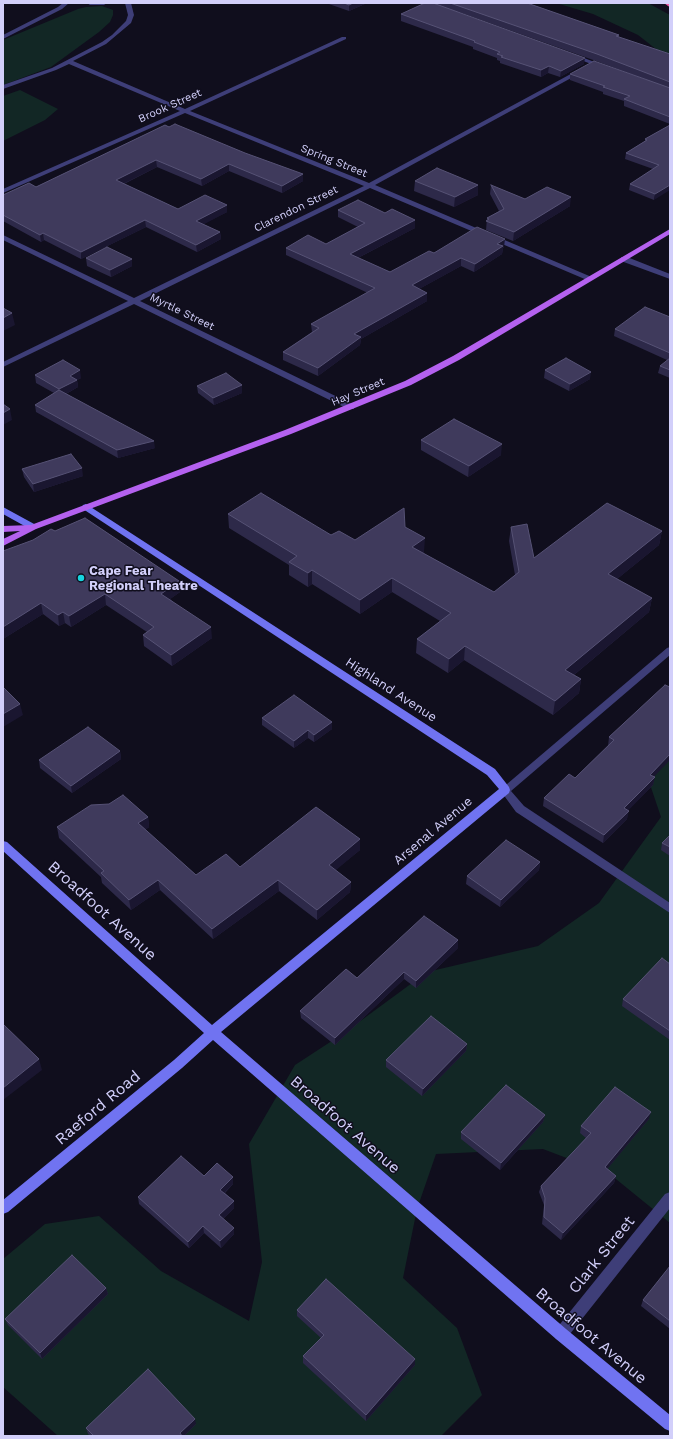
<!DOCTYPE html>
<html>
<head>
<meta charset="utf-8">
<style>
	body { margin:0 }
	#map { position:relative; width:673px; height:1439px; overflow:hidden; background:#100e1d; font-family:"Work Sans",sans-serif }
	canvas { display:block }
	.frame { position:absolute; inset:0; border:4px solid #d2cffa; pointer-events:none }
</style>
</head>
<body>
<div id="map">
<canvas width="673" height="1439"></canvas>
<div class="frame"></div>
</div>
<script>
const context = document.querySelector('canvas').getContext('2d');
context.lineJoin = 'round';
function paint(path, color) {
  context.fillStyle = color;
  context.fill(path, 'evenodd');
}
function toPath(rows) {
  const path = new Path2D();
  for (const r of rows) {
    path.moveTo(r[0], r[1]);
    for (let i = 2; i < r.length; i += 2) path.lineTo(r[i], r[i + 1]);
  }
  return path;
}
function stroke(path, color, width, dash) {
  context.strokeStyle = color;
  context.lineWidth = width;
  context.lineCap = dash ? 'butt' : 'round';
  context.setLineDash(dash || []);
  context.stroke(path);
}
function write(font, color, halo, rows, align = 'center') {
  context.font = font + ' "Work Sans",sans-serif';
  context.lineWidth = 3;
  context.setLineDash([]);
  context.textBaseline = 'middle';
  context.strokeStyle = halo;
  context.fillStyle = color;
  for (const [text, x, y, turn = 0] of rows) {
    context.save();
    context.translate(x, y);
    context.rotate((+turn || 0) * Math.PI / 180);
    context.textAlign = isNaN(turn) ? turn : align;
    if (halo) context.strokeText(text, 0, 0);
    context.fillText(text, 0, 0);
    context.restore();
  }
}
paint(toPath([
	[556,3,648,3,670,15,670,56,661,53,638,35,593,14],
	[102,6,113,10,113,15,110,22,99,32,51,67,3,85,3,40,78,9,86,7],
	[20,90,58,109,45,120,3,141,3,96],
	[670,740,670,1223,611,1175,543,1149,436,1154,417,1209,403,1278,457,1328,482,1395,441,1436,58,1436,3,1387,3,1259,45,1224,99,1216,161,1271,249,1321,262,1262,249,1144,295,1065,344,1033,427,972,538,946,599,903,661,817,639,752]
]), '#122725');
paint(toPath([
	[63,3,69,3,62,9,3,39,3,35,58,7,63,3],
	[87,3,107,3,104,5,90,5,87,3],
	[125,3,131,3,134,15,131,23,106,44,73,61,185,109,342,37,346,37,346,39,190,111,369,183,580,69,584,69,584,71,375,185,594,278,590,280,587,280,370,188,140,301,354,405,354,409,348,409,134,304,3,367,3,362,128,301,3,240,3,235,134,298,364,186,185,113,3,193,3,189,180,111,69,64,56,70,3,89,3,85,52,68,102,42,112,35,126,21,128,15,125,3],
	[570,54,574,54,607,67,602,68,570,56,570,54],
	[621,257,627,257,670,274,670,279,621,261,621,257],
	[670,647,670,655,511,791,524,806,670,903,670,913,516,812,500,790,667,648,670,647],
	[670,1192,670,1208,566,1339,561,1341,556,1339,554,1334,556,1329,665,1194,670,1192]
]), '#3e3e78');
paint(toPath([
	[86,504,495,769,509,787,510,790,509,793,221,1032,566,1329,670,1415,670,1431,665,1429,556,1339,213,1040,182,1068,8,1212,3,1214,3,1200,174,1060,204,1033,3,851,3,841,7,842,212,1025,499,789,487,775,83,509,82,507,83,505,86,504],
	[3,507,36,525,37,527,36,529,30,529,3,514,3,507]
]), '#7073f1');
paint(toPath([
	[670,229,670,234,459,360,411,385,291,434,36,529,3,546,3,539,20,531,3,532,3,526,31,525,285,430,405,381,453,356,670,229]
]), '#b461ef');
paint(toPath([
	[664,3,670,3,670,7,668,6,664,3]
]), '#ee57a6');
paint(toPath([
	[326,3,367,3,349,11],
	[435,3,527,3,619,35,619,37,670,54,670,124,624,106,624,101,603,94,603,92,570,80,570,74,647,80,596,61,456,11,584,64,560,77,548,73,541,77,500,63,500,61,497,60,497,58,473,49,473,47,401,21,401,14,435,4],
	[165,125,303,181,282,193,229,171,202,186,157,167,124,184,178,209,227,205,227,212,203,224,220,232,221,239,197,252,146,227,81,259,44,240,41,242,3,221,3,195,36,187],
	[670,125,654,200,629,190,630,184,653,169,625,159,626,153,645,141,645,139],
	[415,181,478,185,478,195,454,207,414,191],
	[491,185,525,199,570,206,513,241,486,230,487,218,499,211,490,194],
	[338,210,385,213,415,220,415,228,358,258,390,272,434,253,504,247,503,248,502,254,474,272,461,266,419,289,427,293,427,301,361,339,360,345,318,376,283,360,283,352,312,332,311,324,368,293,286,255,286,248,326,244,358,227,338,217],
	[86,258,132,259,132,266,111,277,87,266],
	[670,317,670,378,658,373,660,366,667,360,614,336,615,329],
	[545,370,590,379,569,391,544,378],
	[35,375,81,378,77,380,78,387,66,394,155,448,118,458,36,412,35,405,54,393,36,383],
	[197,386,242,393,214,405,198,393],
	[421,440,501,455,468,477,421,450],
	[22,469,83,476,34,492,24,477],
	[228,514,355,540,405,527,424,552,423,553,494,592,515,575,509,541,511,527,534,558,662,531,659,545,617,579,652,598,649,612,574,675,581,679,579,693,553,715,464,660,448,673,416,653,417,639,440,621,392,592,360,614,312,584,308,587,289,575,289,565,229,528],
	[55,531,179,581,180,592,170,599,212,638,172,666,144,646,143,635,147,632,106,605,71,627,65,623,59,626,43,614,3,639],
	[670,687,653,785,628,810,627,819,603,843,543,806,544,798,575,778,608,746,609,737],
	[262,718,332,722,332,729,314,742,308,738,294,748,262,725],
	[120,751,121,759,72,793,40,768,39,760],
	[109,804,148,817,149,827,145,830,196,875,240,867,360,839,360,850,335,870,351,882,350,892,317,920,279,891,213,939,160,890,131,910,102,883,101,877,59,838,57,827],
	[670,835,670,856,661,850,662,843],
	[540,862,539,870,500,907,466,884,467,876],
	[458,948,416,988,404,979,335,1045,301,1018,300,1011,357,978],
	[670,964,670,1040,622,1006,623,999],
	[467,1044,466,1051,422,1096,386,1067,386,1060],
	[545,1115,543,1122,500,1170,461,1139,461,1132],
	[649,1119,607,1169,616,1176,614,1183,561,1240,542,1224,544,1205,539,1192,541,1186,586,1138,580,1133,581,1126],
	[204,1176,233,1177,233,1184,225,1193,234,1201,234,1208,223,1219,234,1234,221,1248,204,1233,189,1248,139,1204,138,1197],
	[670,1266,670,1329,641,1306,643,1300],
	[106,1288,108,1294,42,1359,8,1325,5,1319],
	[297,1310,415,1359,415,1365,366,1421,303,1363,303,1356,321,1338,297,1316],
	[196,1424,184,1436,90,1436,88,1434,86,1428]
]), '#2d2949');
paint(toPath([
	[353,3,367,3,349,11,349,5],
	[585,58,584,64,560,77,561,71],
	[549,66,548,73,541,77,541,70],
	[156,160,157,167,117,187,116,180],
	[229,164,229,171,202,186,201,179],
	[303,174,303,181,282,193,282,186],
	[478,185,478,195,454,207,455,197],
	[670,185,670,190,654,200,655,194],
	[571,197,570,206,513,241,514,232],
	[227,205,227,212,197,228,196,221],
	[145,220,146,227,81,259,81,252],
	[415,220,415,228,350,262,350,254],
	[220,232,221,239,197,252,196,245],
	[43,233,44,240,41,242,40,235],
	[505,239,504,247,503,248,502,254,474,272,475,264,497,244],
	[461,258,461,266,412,293,412,285],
	[132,259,132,266,111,277,110,270],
	[427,293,427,301,361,339,360,345,318,376,318,368,354,334],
	[12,313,15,325,3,331,3,318],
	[80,370,81,378,77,380,78,387,60,397,59,389,70,376],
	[591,372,590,379,569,391,570,384],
	[242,385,242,393,214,405,213,398],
	[10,409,12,420,3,425,3,413],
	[154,441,155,448,118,458,117,450],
	[502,444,501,455,468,477,469,466],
	[82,468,83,476,34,492,33,484],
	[662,531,659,545,606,588,608,574],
	[425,538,424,552,412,561,412,547],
	[312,570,312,584,308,587,308,573],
	[392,578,392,592,360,614,360,600],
	[179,581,180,592,162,605,161,594],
	[105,594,106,605,71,627,69,616],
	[652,598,649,612,563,684,565,670],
	[41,603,43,614,3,639,3,627],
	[63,612,65,623,59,626,58,615],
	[211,627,212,638,172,666,171,655],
	[465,646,464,660,448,673,449,659],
	[581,679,579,693,553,715,555,701],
	[20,704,23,715,3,727,3,714],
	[332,722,332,729,314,742,314,735],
	[308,730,308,738,294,748,294,741],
	[120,751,121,759,72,793,71,786],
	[670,754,670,760,648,783,650,775],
	[655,777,653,785,623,816,624,808],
	[629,811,627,819,603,843,604,835],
	[148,817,149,827,140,834,138,823],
	[360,839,360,850,329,876,329,865],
	[540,862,539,870,500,907,501,900],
	[158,880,160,890,131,910,129,900],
	[278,880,279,891,213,939,212,929],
	[351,882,350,892,317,920,317,910],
	[458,940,458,948,416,988,416,981],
	[404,972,404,979,335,1045,335,1038],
	[467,1044,466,1051,422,1096,423,1089],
	[39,1059,42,1070,3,1100,3,1088],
	[651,1112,649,1119,603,1174,605,1167],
	[545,1115,543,1122,500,1170,501,1163],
	[616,1176,614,1183,561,1240,563,1233],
	[233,1177,233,1184,221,1196,220,1190],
	[234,1201,234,1208,220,1222,219,1215],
	[203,1226,204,1233,189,1248,188,1242],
	[234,1228,234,1234,221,1248,220,1241],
	[106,1288,108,1294,42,1359,40,1353],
	[415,1359,415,1365,366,1421,366,1415],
	[195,1419,196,1424,184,1436,180,1436,180,1433]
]), '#1a1630');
const building = toPath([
	[344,3,353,3,349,5,344,3],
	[425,3,433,3,585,58,561,71,549,66,541,70,501,57,503,56,497,54,500,52,474,42,475,41,401,14,425,3],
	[450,3,527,3,619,35,616,36,670,54,670,82,597,54,450,3],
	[594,61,670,88,670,117,624,99,630,96,603,87,605,86,570,74,594,61],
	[175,124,245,153,303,174,282,186,229,164,201,179,156,160,116,180,178,209,205,195,227,205,196,221,220,232,196,245,145,220,81,252,43,233,40,235,3,215,3,195,29,183,36,187,165,125,169,127,175,124],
	[670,125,670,185,655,194,630,184,659,165,626,153,647,140,645,139,670,125],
	[437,168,478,185,455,197,415,181,437,168],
	[491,185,525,199,547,187,571,197,514,232,486,221,489,219,487,218,504,209,491,185],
	[358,200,385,213,392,209,415,220,350,254,390,272,429,251,434,253,477,227,505,239,497,244,503,246,475,264,461,258,412,285,427,293,354,334,361,337,318,368,283,352,319,328,311,324,375,288,286,248,308,235,326,244,365,223,338,210,358,200],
	[107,247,132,259,110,270,86,258,107,247],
	[645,307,670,317,670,353,615,329,645,307],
	[3,308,12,313,3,318,3,308],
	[566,358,591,372,570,384,545,370,566,358],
	[670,358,670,370,660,366,670,358],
	[63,360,80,370,70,376,77,380,59,389,35,375,63,360],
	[226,373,242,385,213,398,197,386,226,373],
	[59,390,154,441,117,450,35,405,59,390],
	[3,404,10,409,3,413,3,404],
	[454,419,502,444,469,466,421,440,454,419],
	[71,454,82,468,33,484,22,469,71,454],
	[261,493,331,535,339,531,355,540,404,508,405,527,425,538,412,547,494,592,519,572,511,527,527,524,534,558,607,503,662,531,608,574,652,598,565,670,581,679,555,701,465,646,449,659,417,639,451,613,392,578,360,600,312,570,308,573,289,562,297,556,228,514,261,493],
	[85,518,179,581,161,594,211,627,171,655,143,635,154,627,105,594,69,616,63,612,58,615,41,603,3,627,3,551,33,540,51,529,55,531,85,518],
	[665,685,670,687,670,754,650,775,655,777,624,808,629,811,604,835,544,798,569,774,575,778,614,740,609,737,665,685],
	[3,687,20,704,3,714,3,687],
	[294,695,332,722,314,735,308,730,294,741,262,718,294,695],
	[88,727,120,751,71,786,39,760,88,727],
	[123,795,148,817,138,823,196,875,226,854,240,867,316,807,360,839,329,865,351,882,317,910,278,880,212,929,158,880,129,900,101,873,104,871,57,827,91,805,109,804,123,795],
	[670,835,670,847,662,843,670,835],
	[506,840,540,862,501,900,467,876,506,840],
	[424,916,458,940,416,981,404,972,335,1038,300,1011,346,969,357,978,424,916],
	[662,958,670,964,670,1031,623,999,662,958],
	[431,1016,467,1044,423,1089,386,1060,431,1016],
	[3,1024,39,1059,3,1088,3,1024],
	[506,1085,545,1115,501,1163,461,1132,506,1085],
	[615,1087,651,1112,605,1167,616,1176,563,1233,544,1217,545,1198,541,1186,591,1133,581,1126,615,1087],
	[181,1156,204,1176,217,1163,233,1177,220,1190,234,1201,219,1215,234,1228,220,1241,203,1226,188,1242,138,1197,181,1156],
	[72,1255,106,1288,40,1353,5,1319,72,1255],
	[670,1266,670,1321,643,1300,670,1266],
	[326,1279,415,1359,366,1415,303,1356,324,1335,297,1310,326,1279],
	[148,1369,195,1419,180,1433,182,1436,94,1436,86,1428,148,1369]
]);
paint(building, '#3f3a5c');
stroke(building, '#565275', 1);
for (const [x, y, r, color] of [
	[81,578,4,"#17d4df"]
]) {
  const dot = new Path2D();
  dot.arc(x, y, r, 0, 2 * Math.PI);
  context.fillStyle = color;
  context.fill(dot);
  stroke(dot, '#100e1d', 1.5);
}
write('11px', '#d2cffa', '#100e1d', [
	["Brook Street",170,106,-24],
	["Spring Street",334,161,22],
	["Clarendon Street",296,209,-26],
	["Myrtle Street",182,312,26],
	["Hay Street",358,392,-23]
]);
write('bold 13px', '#d2cffa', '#100e1d', [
	["Cape Fear",89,571],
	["Regional Theatre",89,586]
], 'left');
write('13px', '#d2cffa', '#100e1d', [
	["Highland Avenue",391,690,33],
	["Arsenal Avenue",433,831,-40]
]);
write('16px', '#d2cffa', '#100e1d', [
	["Broadfoot Avenue",102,911,42],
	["Raeford Road",98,1108,-40],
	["Broadfoot Avenue",345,1125,41],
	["Clark Street",602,1255,-51],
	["Broadfoot Avenue",591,1336,40]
]);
</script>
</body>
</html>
